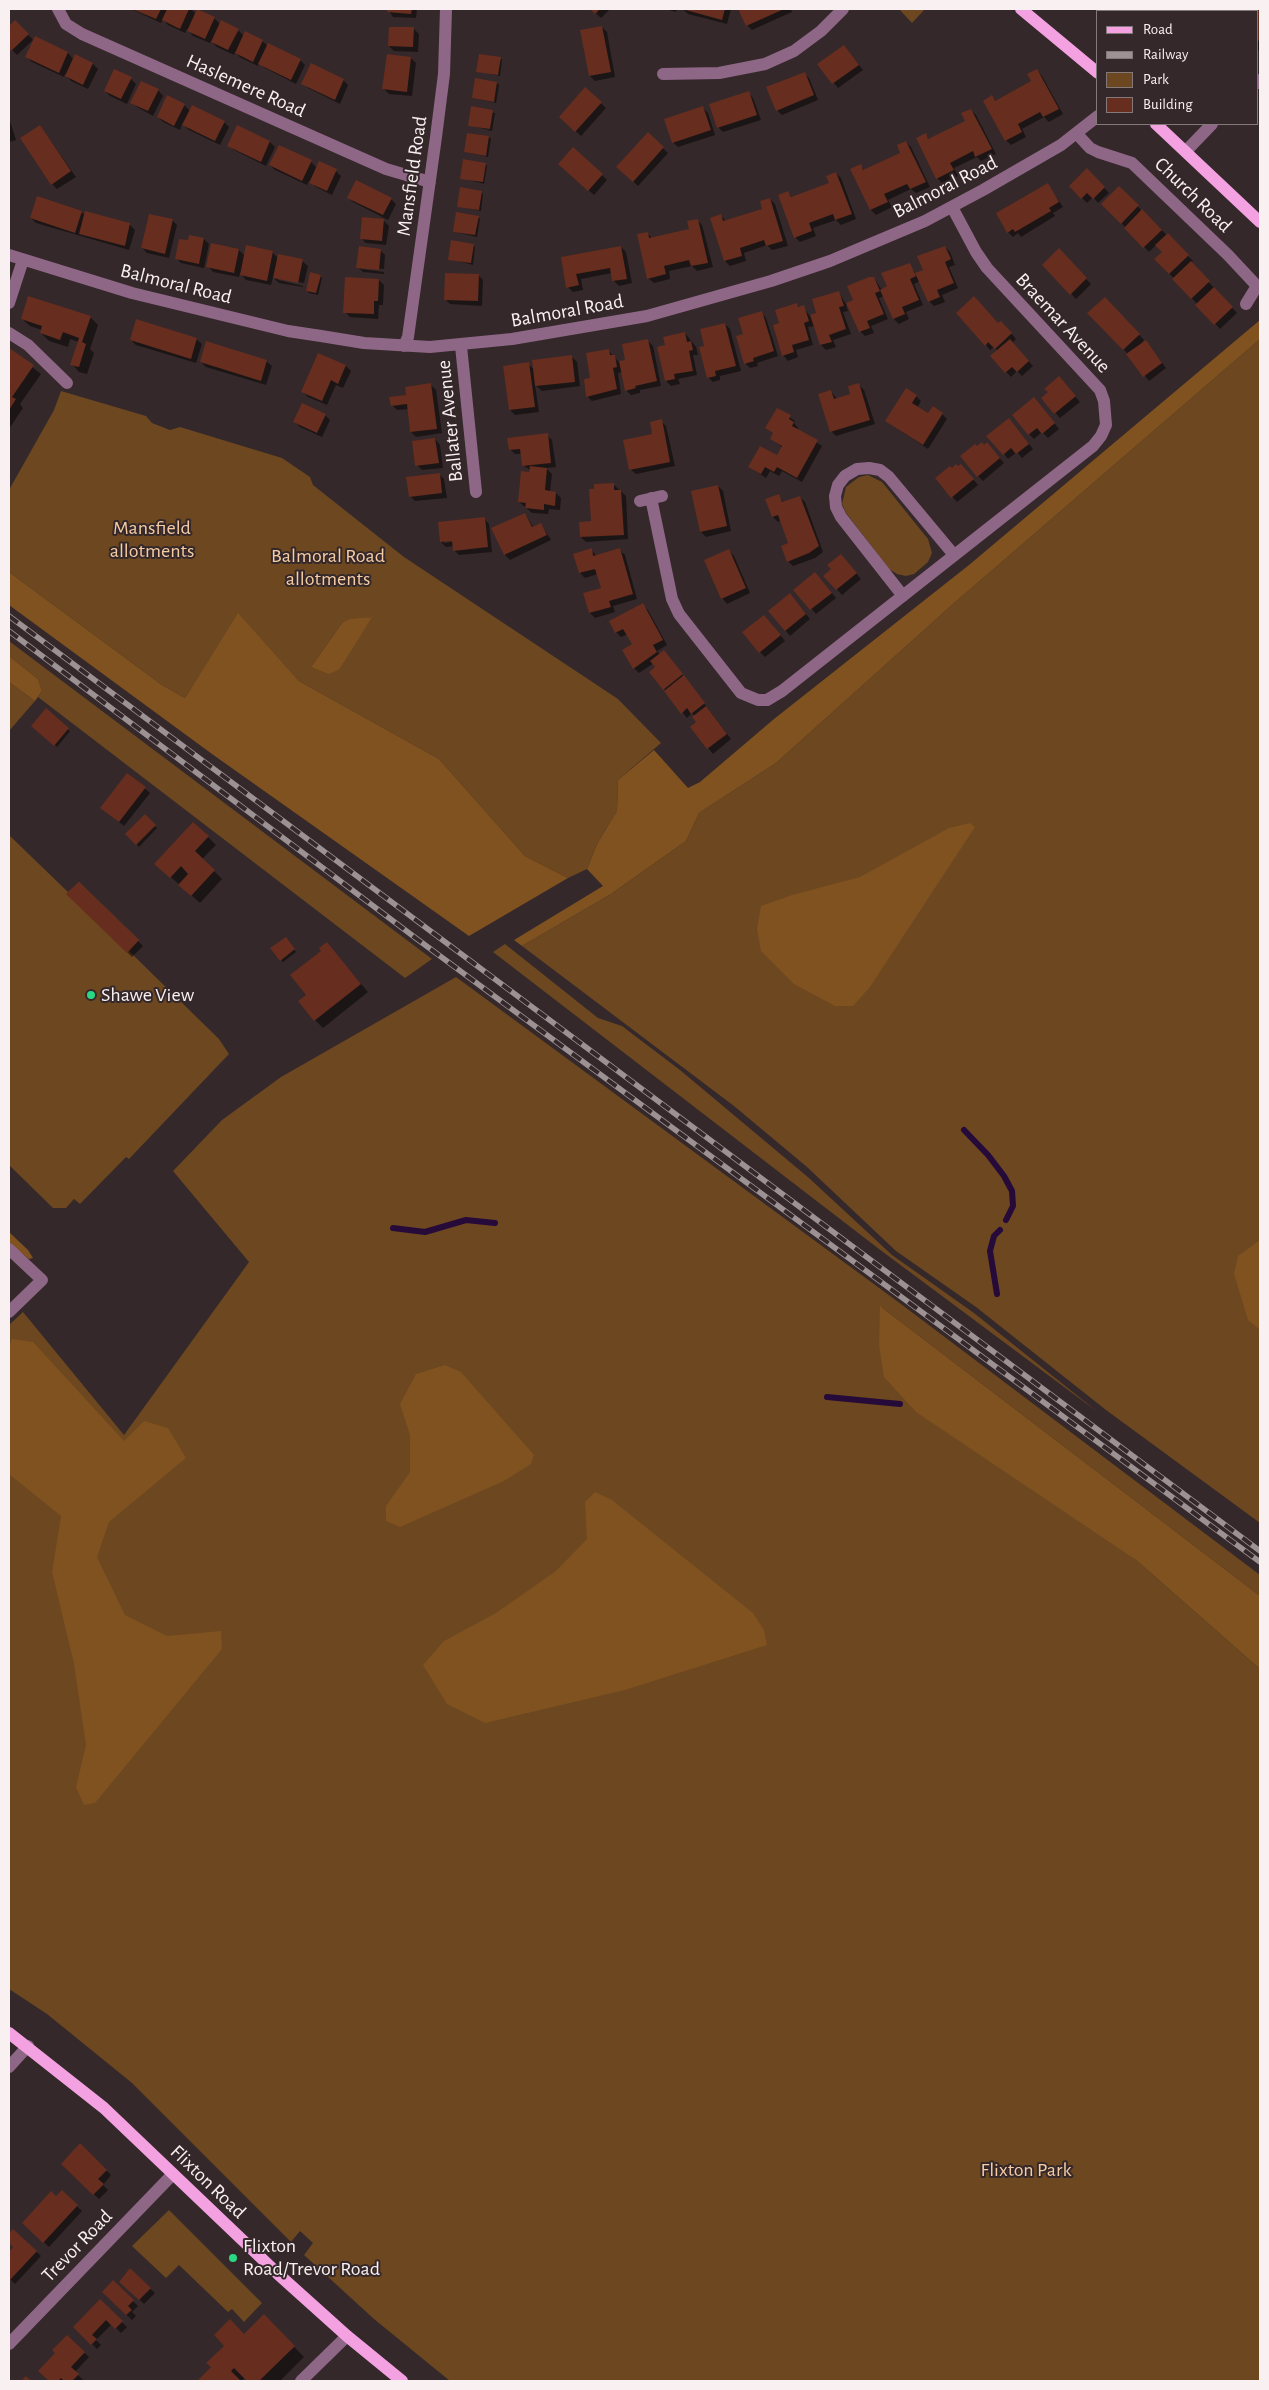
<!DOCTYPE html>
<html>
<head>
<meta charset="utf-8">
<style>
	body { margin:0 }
	#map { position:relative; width:1269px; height:2390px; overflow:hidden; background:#34282a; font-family:"Alegreya Sans",sans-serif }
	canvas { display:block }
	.frame { position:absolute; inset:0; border:10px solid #f9f0f2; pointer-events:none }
	.legend { position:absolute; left:1096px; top:10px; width:162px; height:115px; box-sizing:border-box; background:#34282a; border:1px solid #83787a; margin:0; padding:6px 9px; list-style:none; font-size:15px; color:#f9f0f2 }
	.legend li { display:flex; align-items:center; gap:10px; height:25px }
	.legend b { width:25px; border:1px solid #83787a }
</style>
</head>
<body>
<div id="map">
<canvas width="1269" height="2390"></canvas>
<div class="frame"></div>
<ul class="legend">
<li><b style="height:6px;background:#f4a1e1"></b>Road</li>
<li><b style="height:6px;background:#9c9193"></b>Railway</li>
<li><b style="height:14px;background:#6c471f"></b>Park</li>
<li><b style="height:14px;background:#672d1e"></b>Building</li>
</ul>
</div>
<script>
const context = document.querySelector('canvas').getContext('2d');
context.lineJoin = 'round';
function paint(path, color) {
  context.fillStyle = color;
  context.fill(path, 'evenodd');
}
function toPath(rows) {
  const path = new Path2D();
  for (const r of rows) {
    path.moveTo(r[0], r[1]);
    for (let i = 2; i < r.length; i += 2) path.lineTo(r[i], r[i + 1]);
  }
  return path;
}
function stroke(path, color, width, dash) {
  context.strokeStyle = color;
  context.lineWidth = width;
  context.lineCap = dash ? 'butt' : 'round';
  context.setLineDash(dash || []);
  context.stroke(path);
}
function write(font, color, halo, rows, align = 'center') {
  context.font = font + ' "Alegreya Sans",sans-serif';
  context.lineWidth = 4;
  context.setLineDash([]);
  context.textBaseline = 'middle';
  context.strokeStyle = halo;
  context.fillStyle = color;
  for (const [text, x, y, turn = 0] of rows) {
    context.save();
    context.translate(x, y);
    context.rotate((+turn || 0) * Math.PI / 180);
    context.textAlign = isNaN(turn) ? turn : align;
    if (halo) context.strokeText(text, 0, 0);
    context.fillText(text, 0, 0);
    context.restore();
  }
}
paint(toPath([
	[899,9,925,9,912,23],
	[1260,339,1260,1523,1106,1410,976,1307,896,1251,807,1167,734,1106,522,946,611,894,686,841,699,813,776,763,953,604],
	[61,391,146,416,152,423,170,430,180,427,282,458,310,477,313,485,404,557,618,699,661,743,618,780,617,811,597,844,587,869,568,878,525,856,439,759,299,681,238,614,185,698,162,685,9,572,9,490,54,410],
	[371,617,340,669,311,667,342,623],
	[868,475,882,482,928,539,932,553,928,562,914,574,906,576,897,574,889,569,846,513,842,504,846,487,859,477],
	[9,641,432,959,405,978,38,697,42,691,38,679,9,656],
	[9,682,35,701,9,731],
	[9,835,68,892,79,882,139,940,129,951,219,1039,229,1054,129,1159,126,1157,80,1204,74,1199,66,1208,53,1208,9,1165],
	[505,944,598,1018,622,1026,680,1070,809,1178,892,1255,974,1313,1099,1413,879,1249,493,952],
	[456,977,901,1304,1260,1575,1260,1596,880,1306,1136,1560,1260,1669,1260,2381,450,2381,374,2319,304,2255,313,2243,300,2231,291,2242,132,2083,47,2014,9,1989,9,1325,23,1312,124,1435,249,1262,173,1171,222,1120,281,1077],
	[169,2210,262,2303,244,2322,232,2309,228,2312,179,2265,166,2278,132,2246]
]), '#6c471f');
paint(toPath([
	[1260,320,1260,339,953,604,776,763,699,813,686,841,611,894,522,946,514,940,603,886,587,869,597,844,617,811,618,780,654,750,688,788,700,782,774,719,969,565],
	[9,572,162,685,185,698,238,613,299,681,439,759,525,856,568,878,469,936,212,754,9,605],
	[372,617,340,669,329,674,311,667,342,623,350,619],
	[9,656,38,679,42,691,35,701,9,682],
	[970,823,975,827,870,987,853,1006,835,1006,794,984,761,951,757,929,761,906,792,895,860,877,949,828],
	[9,1232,28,1250,33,1258,29,1259,9,1243],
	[1260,1240,1260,1330,1248,1320,1234,1274,1238,1256],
	[880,1306,1260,1596,1260,1669,1136,1560,916,1412,884,1377,879,1345],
	[12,1339,33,1342,124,1441,144,1421,168,1428,186,1458,109,1522,97,1557,125,1615,167,1636,221,1631,222,1649,95,1803,84,1805,76,1787,86,1745,74,1664,52,1572,61,1516,9,1474,9,1348],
	[445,1365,461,1372,534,1455,531,1464,504,1481,400,1527,386,1521,386,1506,410,1472,410,1435,400,1404,416,1374],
	[595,1492,612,1500,753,1613,764,1630,767,1645,625,1690,485,1723,447,1704,423,1665,444,1641,496,1613,556,1571,587,1539,585,1502]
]), '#7f5220');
paint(toPath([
	[131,9,191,9,196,14,214,18,220,24,238,30,244,36,262,41,268,46,300,60,305,65,296,84,265,68,259,63,258,66,241,58,235,52,234,55,217,47,211,41,210,43,193,36,187,29,185,33,168,25,163,19,161,23],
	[388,9,417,9,416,18,393,17],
	[591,9,610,9,601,18],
	[666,9,677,9,676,12],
	[683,9,731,9,727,24,688,14],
	[740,9,791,9,792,12,752,30,747,25],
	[1095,9,1162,9,1160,11,1098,11],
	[1255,9,1260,9,1260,48,1258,51,1258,11,1252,11],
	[15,21,33,40,17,55,9,47,9,27],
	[602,27,607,32,615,77,595,81,590,76],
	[414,29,419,34,418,52,394,51,389,46],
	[36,38,68,53,74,60,76,56,93,64,98,69,88,89,71,81,65,74,64,77,32,62,27,57],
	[844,46,863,70,838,88,819,64],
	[411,58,416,63,412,96,389,94,384,89],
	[500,58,502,60,500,76,477,71],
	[115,71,131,79,136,84,127,104,110,96,105,91],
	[1037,71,1042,76,1063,114,1049,122,1044,117,1022,129,1026,137,1011,145,1006,140,992,97,997,102,1033,82],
	[804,73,809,78,818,100,782,115,777,110],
	[343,80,348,85,340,104,308,88,303,83],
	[497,83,499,85,496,103,473,98],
	[586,89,606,108,581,136,560,117],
	[158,90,163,96,153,116,137,107,132,102],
	[748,92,753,98,761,120,723,132,718,127],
	[184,105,190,111,224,122,229,127,220,145,189,130,182,124,180,130,163,122,158,117],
	[472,108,495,113,492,131,469,125],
	[703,108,708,113,715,135,678,147,673,142],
	[971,110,976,115,996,154,981,161,977,157,954,168,958,176,942,183,937,178,917,139,925,135,930,140,967,121],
	[9,118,16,140,9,142],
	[40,126,76,177,57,189,52,184],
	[238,127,270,142,275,147,266,166,234,150,229,145],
	[648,134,668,153,638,186,623,172],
	[489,137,491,139,488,157,465,152],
	[906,142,911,147,930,187,916,193,911,189,888,200,892,207,876,215,871,210,852,170,860,166,865,171,902,153],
	[311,162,317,168,320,162,336,171,341,176,332,195,316,187,309,181,307,185,275,170,270,165],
	[485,164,487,166,484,184,462,178],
	[564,169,602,175,607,180,594,195],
	[1087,170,1109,193,1098,203,1093,197,1087,203,1070,186],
	[836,173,841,178,856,219,841,225,836,220,813,228,816,236,800,242,795,237,788,193,793,198,831,184],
	[1047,184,1063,207,1053,213,1055,216,1021,237,1018,233,1013,237,1008,232],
	[1119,188,1193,261,1191,263,1237,313,1220,329,1156,259,1164,252,1156,245,1149,252,1103,204],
	[481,192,483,194,481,211,458,206],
	[348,197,391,199,396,204,388,220,353,202],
	[770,199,775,204,788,246,772,250,767,245,744,253,746,261,730,266,725,261,721,216,726,221,764,209],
	[81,212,85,215,86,213,130,225,135,230,129,250,36,223,31,218],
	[478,217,480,219,477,237,455,232],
	[172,220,177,225,169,258,147,253,142,248],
	[697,220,702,225,713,267,697,271,692,266,669,271,670,279,654,283,648,278,647,233,653,239,691,230],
	[384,221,389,226,386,245,366,243,361,238],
	[190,236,204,239,209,244,204,268,181,263,176,258,189,242],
	[473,245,475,247,473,265,450,259],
	[621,247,626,252,632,283,619,286,614,281,612,273,581,279,583,290,573,292,568,287,562,258],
	[945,247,950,252,955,265,949,267,958,288,942,295,945,302,934,306,929,301,920,281,914,284,923,305,906,312,909,319,899,324,894,319,884,296,879,298,888,319,871,326,874,333,865,336,860,331,848,304,846,305,848,311,843,312,851,334,833,340,836,347,826,350,821,345,815,326,808,327,813,345,796,350,798,357,788,361,783,355,781,324,796,304,800,308,803,307,810,316,818,314,839,293,846,304,854,300,874,278,882,290,889,287,909,264,916,274,924,270],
	[239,250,245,256,272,252,278,258,302,261,308,266,304,283,278,278,278,280,303,286,303,287,279,283,273,277,271,285,246,280,240,273,239,277,213,272,208,266],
	[380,250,385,255,384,269,361,267,361,269,384,272,384,274,363,272,358,267],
	[1059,250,1091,284,1076,299,1044,265],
	[478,275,483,280,482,306,450,304,445,299],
	[320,276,322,278,318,295,309,293,307,291],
	[379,280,384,285,383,305,379,305,378,319,350,317,345,312],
	[1105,299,1144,340,1140,346,1150,347,1166,368,1149,381,1128,354,1089,313],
	[761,312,766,318,778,356,757,363,758,366,750,368,745,363,744,335],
	[90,317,98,325,90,349,94,353,87,374,79,372,72,364,79,342,70,339,68,347,49,341,41,333,42,330,30,326,22,319],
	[1001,322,1016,339,1012,343,1033,366,1022,376,1017,371,1011,377,992,357,998,351,994,347,990,350,986,345],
	[725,324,730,329,741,371,720,376,720,380,713,382,708,377,706,347],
	[685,333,696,347,698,355,693,355,697,375,678,379,680,384,671,386,666,381,666,346],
	[196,339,202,344,196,363,136,345,131,340],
	[648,341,653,346,661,386,640,390,640,393,631,395,626,390,622,372,618,373,621,394,592,401,587,396,591,379,609,351,619,362,626,361],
	[9,349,41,374,20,404,23,408,9,429],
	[318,355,346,366,351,371,343,388,336,385,327,405,308,397,303,392],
	[572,357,577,362,580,386,542,391,535,385,539,412,515,415,510,410,528,364,535,370],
	[266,361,272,366,266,385,206,367,201,362],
	[1064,383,1080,402,1060,418,1042,398],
	[431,385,436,390,442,433,416,437,411,432,409,409,397,410,392,405],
	[859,385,864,390,875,424,836,436,831,431,831,391,837,399,852,395],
	[916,396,921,401,917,408,929,415,942,414,947,419,928,449,886,421],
	[1039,404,1059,429,1048,438,1042,432,1034,439,1029,434],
	[778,409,795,421,794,423,798,428,797,430,822,446,802,482,782,471,779,476,770,471,766,478,750,467,777,457,783,448,772,439,774,434,767,428],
	[325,415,330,420,322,437,300,427,295,422],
	[661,421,666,426,675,466,636,474,630,469],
	[1013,424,1033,449,1022,458,1017,452,1008,459,1004,454],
	[547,435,552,440,556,467,546,468,552,474,550,492,556,493,561,498,560,510,549,509,548,514,532,513,519,502,530,470,523,465,522,454,515,454,510,449],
	[435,439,440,445,443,468,422,470,417,465],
	[992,449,1004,463,983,481,978,476],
	[952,469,966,471,978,485,957,502,936,478],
	[439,474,444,479,447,498,415,501,410,496],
	[613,484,626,496,628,539,586,542,581,537,593,522],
	[718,486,723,491,731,531,706,537,701,532],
	[778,495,784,503,800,497,805,502,823,552,815,558,793,566,788,561,790,544,781,520,778,522,773,517],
	[525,514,534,528,541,524,551,540,510,560,505,555,493,529],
	[484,518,489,524,492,552,459,555,454,550,454,546,446,547,441,542],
	[458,539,458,541,444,543,444,541],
	[591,550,597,556,620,550,625,555,637,599,613,606,615,612,595,618,590,613,585,593,602,588,598,574,585,578,580,573],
	[729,551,734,556,750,593,727,604,722,598],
	[846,561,861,579,842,595,825,576],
	[820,579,836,598,816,614,795,590],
	[795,600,810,619,790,636,770,611],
	[643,605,648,610,667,645,657,651,660,655,669,657,731,739,713,754,692,728,698,723,695,716,692,713,687,718,664,689,657,668,654,663,639,673,634,668,634,644,628,634,621,637,616,632],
	[769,621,785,641,765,657,760,652],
	[46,710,70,731,57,747,33,726],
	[128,774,150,793,124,826,102,808],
	[145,816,157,828,139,847,127,834],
	[208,837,216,845,202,859,222,879,200,903,164,871],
	[79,884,143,946,132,957,68,894],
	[287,940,296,952,283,962,281,960],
	[327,944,368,992,323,1028,315,1020,308,995,322,951],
	[80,2145,111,2175,103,2185,108,2190,99,2199,62,2164],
	[62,2192,82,2211,49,2247,23,2223],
	[13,2230,41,2256,15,2284,9,2278,9,2252,15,2247,9,2242,9,2235],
	[130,2270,155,2293,144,2304,121,2282],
	[113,2282,138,2306,132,2312,136,2316,132,2320,103,2292],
	[100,2301,127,2327,121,2333,112,2324,96,2340,101,2345,97,2349,75,2327],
	[264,2316,304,2357,280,2381,249,2381,245,2378,241,2381,198,2381,213,2367,226,2346,245,2335],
	[67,2336,89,2357,75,2372,83,2380,50,2381,40,2371,56,2353]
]), '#0007');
stroke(toPath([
	[964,1130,988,1155,1004,1176,1012,1191,1013,1206,1006,1220],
	[393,1228,425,1232,466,1220,495,1223],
	[997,1294,990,1251,994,1236,1000,1230],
	[827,1397,900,1404]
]), '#250a3a', 6);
paint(toPath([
	[132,9,161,9,156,19],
	[167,9,189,9,180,29,162,20],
	[197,9,215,17,205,39,187,31],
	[387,9,412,9,411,14,387,12],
	[590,9,600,9,595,14],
	[682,9,725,9,722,20],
	[738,9,784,9,746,26],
	[1095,9,1153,9,1152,11,1098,11],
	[1253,9,1260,9,1260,39,1258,41,1258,11,1250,11],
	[15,20,29,34,11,51,9,48,9,26],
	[221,20,239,29,228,50,211,42],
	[602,26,611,72,589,76,580,30],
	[389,27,414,27,413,47,388,46],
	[245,31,263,40,253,62,235,53],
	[35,36,68,52,59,73,25,57],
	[268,43,301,59,291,80,258,64],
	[844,45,859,65,832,84,817,64],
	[75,54,93,63,83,85,65,76],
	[387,54,411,57,407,92,382,89],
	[479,54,501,57,498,75,476,72],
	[311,63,344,79,335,100,301,84],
	[114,69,132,77,121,99,104,91],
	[1037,69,1059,109,1043,117,1040,112,1018,124,1022,132,1005,141,983,101,992,95,995,101,1031,81,1027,74],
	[805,72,814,95,776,111,766,87],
	[475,78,497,82,494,102,472,98],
	[141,81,159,89,148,111,130,103],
	[585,87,602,102,575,132,559,117],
	[749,91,757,115,717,128,709,104],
	[167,95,185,104,174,126,157,117],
	[192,105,225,121,215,141,182,125],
	[471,106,493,110,490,129,468,126],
	[703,106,711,130,672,143,664,119],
	[971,109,992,149,975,157,973,151,950,163,954,170,936,179,916,138,926,133,928,139,965,121,961,113],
	[40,125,71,171,51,185,20,138],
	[237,125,270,141,261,162,227,146],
	[648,132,664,147,633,182,616,167],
	[467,133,489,136,486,156,464,152],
	[906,141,926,182,910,189,907,184,884,194,888,202,870,210,850,169,861,164,863,170,900,153,897,145],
	[279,145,312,160,302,181,269,165],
	[573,147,603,174,588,191,558,164],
	[463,159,486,163,483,182,460,179],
	[319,161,337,169,327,191,309,183],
	[1087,168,1105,187,1093,199,1087,193,1081,199,1069,186],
	[836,172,852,214,835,220,833,214,809,223,812,231,794,238,778,195,788,191,791,197,829,183,826,176],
	[356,180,392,198,383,215,347,198],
	[1048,183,1059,202,1049,208,1051,211,1015,232,1013,229,1007,233,996,213],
	[1119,186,1139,205,1121,224,1101,204],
	[460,187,482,191,479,210,457,207],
	[37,196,82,211,75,233,30,218],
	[770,198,783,241,766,246,764,240,740,248,742,256,724,261,710,218,721,214,723,221,762,209,760,201],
	[1142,209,1162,230,1143,248,1124,228],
	[85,211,130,223,125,246,79,234],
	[456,212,479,216,475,235,453,232],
	[149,214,173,219,165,254,141,248],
	[362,217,384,219,382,241,360,239],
	[698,219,708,263,691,266,689,260,664,266,666,274,647,279,637,234,648,232,649,238,689,229,687,221],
	[1168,233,1189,255,1169,274,1154,259,1162,252,1155,245],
	[189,235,204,238,199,264,175,259,179,239,188,240],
	[451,240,474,244,471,263,448,260],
	[211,243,239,249,234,273,206,267],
	[246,245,273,251,267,281,240,275],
	[359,246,381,249,379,270,356,268],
	[621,246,627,279,612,281,610,268,576,274,579,285,566,288,561,257],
	[945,246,951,259,945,262,954,283,937,290,940,297,928,302,915,273,923,270,917,256],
	[1059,248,1087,278,1070,295,1042,265],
	[278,254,303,259,298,283,273,278],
	[1191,261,1210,281,1191,299,1172,279],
	[910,263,916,276,910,279,919,300,902,307,905,314,893,319,880,290,887,286,881,273],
	[310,272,321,275,316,293,306,291],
	[445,273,479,274,478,301,444,300],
	[345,277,379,279,378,301,374,301,374,314,343,313],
	[869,277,874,277,880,291,875,293,884,314,867,321,870,328,859,332,846,303,853,300,847,286],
	[1214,287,1233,307,1214,325,1195,305],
	[839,291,844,306,839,307,846,329,829,335,832,342,820,345,810,315,816,313,812,299],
	[28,296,91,316,82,342,86,344,79,367,70,365,79,338,63,332,60,340,40,333,42,326,21,319],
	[974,296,998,323,1001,321,1012,333,995,349,988,342,985,346,956,313],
	[1105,297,1140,334,1123,350,1087,313],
	[797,303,798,307,804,305,809,321,804,323,809,340,792,345,794,352,782,356,773,325,779,323,775,310],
	[762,311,774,351,753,358,754,361,744,364,736,336,743,334,738,318],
	[136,319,197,338,191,359,130,340],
	[725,323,736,366,715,371,716,376,707,378,699,347,704,346,700,329],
	[685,332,687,342,691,341,693,350,689,351,693,371,674,374,675,379,665,381,657,347,665,345,663,337],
	[648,339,657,381,635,386,636,388,625,391,619,361,625,360,622,344],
	[1010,339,1029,361,1017,372,1012,367,1005,373,990,356],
	[1146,340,1162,363,1143,377,1126,354],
	[206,341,267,360,261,381,200,362],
	[9,348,34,365,12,397,16,399,9,410],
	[609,349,610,355,615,355,617,367,613,368,617,389,586,397,584,379,590,378,586,353],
	[318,353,346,365,338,384,331,380,322,401,301,392],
	[572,355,575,382,535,386,532,360],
	[529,362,535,407,509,410,503,366],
	[1059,376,1076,396,1054,414,1041,398,1048,392,1044,389],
	[431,383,437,429,410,432,407,404,391,406,389,397,406,395,405,387],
	[859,383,870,420,830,432,818,394,831,390,834,399,850,394,848,386],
	[906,388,917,395,912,403,928,413,933,406,943,413,923,445,885,421],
	[1034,397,1055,423,1042,434,1037,428,1028,435,1012,415],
	[302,403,326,414,317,433,293,422],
	[777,408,791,415,789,419,794,422,792,426,818,440,797,478,777,467,774,472,765,467,761,474,748,467,760,446,777,455,782,446,770,439,773,433,765,428],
	[1009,418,1029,444,1016,454,1011,448,1003,455,986,436],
	[662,419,670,462,629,470,623,440,652,434,650,422],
	[548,433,551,463,522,466,520,449,509,450,507,438],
	[435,438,439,463,415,466,412,441],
	[982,442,984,445,987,442,1000,458,977,477,960,456,975,444,977,446],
	[956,464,958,466,961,464,974,479,951,498,935,478,950,466,952,468],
	[530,466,547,468,545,490,556,492,555,506,544,504,544,510,525,508,526,503,518,502,521,471,529,472],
	[440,473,442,493,409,497,406,477],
	[614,483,614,490,621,490,624,535,580,537,579,522,591,521,589,489,594,489,594,484],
	[718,485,727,526,700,532,691,491],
	[779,494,782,502,800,496,819,546,809,553,787,562,781,546,788,543,778,515,772,517,765,499],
	[525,513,532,527,541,523,547,535,504,555,491,528],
	[485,517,488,547,453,551,452,541,440,542,438,522],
	[592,548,593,556,620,548,633,594,609,601,611,607,589,613,583,593,601,588,595,569,579,573,573,554],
	[729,549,746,588,721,599,704,560],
	[841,554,857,573,836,590,823,576,831,569,827,565],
	[815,572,832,593,810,610,793,590],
	[790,593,806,614,785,631,768,611],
	[643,603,663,640,653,645,657,652,633,669,622,650,632,644,623,629,615,633,609,621],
	[764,615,781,635,759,653,742,632],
	[664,650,683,674,663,690,649,672,655,667,650,661],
	[684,675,705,703,691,714,687,708,681,714,664,691],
	[706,706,727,734,707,749,690,727,696,722,692,717],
	[46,708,69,728,54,746,31,726],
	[127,773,146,787,119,822,100,808],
	[145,814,156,825,136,845,125,834],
	[193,822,209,836,195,851,215,870,191,896,178,885,188,874,181,866,170,878,154,864],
	[79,882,139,940,127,953,66,894],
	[286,937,295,949,280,961,270,948],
	[327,942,361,984,314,1021,298,1001,306,995,290,975,321,951,319,948],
	[80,2143,107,2170,98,2179,104,2184,93,2195,61,2164],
	[62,2190,78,2205,43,2243,22,2223,51,2191,56,2196],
	[13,2229,37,2251,9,2281,9,2252,13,2247,9,2243,9,2233],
	[130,2268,151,2288,139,2300,119,2282],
	[113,2280,134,2300,128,2306,132,2310,126,2315,102,2292],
	[100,2299,123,2321,115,2329,106,2320,92,2335,97,2339,91,2345,73,2327],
	[264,2314,295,2346,259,2381,247,2381,234,2368,231,2371,241,2381,197,2381,211,2367,206,2363,224,2346,214,2335,230,2319,244,2334],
	[67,2335,85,2352,71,2367,79,2374,72,2381,64,2381,61,2378,58,2381,49,2381,38,2371,55,2353,52,2350],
	[26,2376,31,2381,21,2381]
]), '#672d1e');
stroke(toPath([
	[58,9,66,24,82,34,386,169,430,182],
	[663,74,719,73,765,64,794,51,821,31,843,9],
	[1258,83,1260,80],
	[1077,134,1090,148,1098,152,1132,163,1228,255,1257,286,1246,304],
	[1186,151,1212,124],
	[9,255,132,293,288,331,321,336,364,343,430,347,512,339,647,316,771,281,830,261,925,221,983,190,1061,145,1098,116],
	[9,303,23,260],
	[9,333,28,345,67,383],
	[404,346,408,337,436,137,444,74,446,9],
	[461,346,476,492],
	[651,498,672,599,679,614,741,693,758,700,767,700,782,691,1093,446,1101,436,1106,425,1104,401,1100,390,987,268,976,252,952,207],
	[640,501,662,496],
	[903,596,841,517,836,507,835,496,838,485,845,476,857,469,869,468,880,470,889,477,954,555],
	[9,1249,42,1280,9,1312],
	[9,2067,28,2046],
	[9,2344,173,2174],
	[301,2381,347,2336]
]), '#8f6786', 12);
stroke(toPath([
	[1021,9,1098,73],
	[1156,124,1260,222],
	[9,2033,104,2108,278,2274,347,2336,402,2381]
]), '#f4a1e1', 12);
const rail = toPath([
	[9,616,1260,1551],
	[9,631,417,939,1260,1562]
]);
stroke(rail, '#9c9193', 5.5);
stroke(rail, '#34282a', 4, [11]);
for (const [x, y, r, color] of [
	[91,995,5,"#2ad884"],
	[233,2258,5,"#2ad884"]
]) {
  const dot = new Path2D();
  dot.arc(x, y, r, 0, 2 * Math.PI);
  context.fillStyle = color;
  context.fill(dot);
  stroke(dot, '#34282a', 2);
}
write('20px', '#f9f0f2', '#34282a', [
	["Haslemere Road",246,86,24],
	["Mansfield Road",412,176,-82],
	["Balmoral Road",945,187,-27],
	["Church Road",1193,195,44],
	["Balmoral Road",176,284,14],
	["Balmoral Road",567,311,-10],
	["Braemar Avenue",1063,323,47],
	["Ballater Avenue",450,421,-96],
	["Flixton Road",208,2182,44],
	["Trevor Road",77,2246,-46]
]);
write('20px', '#f6cca4', '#34282a', [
	["Mansfield",152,528],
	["allotments",152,551],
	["Balmoral Road",328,556],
	["allotments",328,579],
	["Flixton Park",1026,2170]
]);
write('20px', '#f9f0f2', '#34282a', [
	["Shawe View",101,995],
	["Flixton",243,2246],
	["Road/Trevor Road",243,2269]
], 'left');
</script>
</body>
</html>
